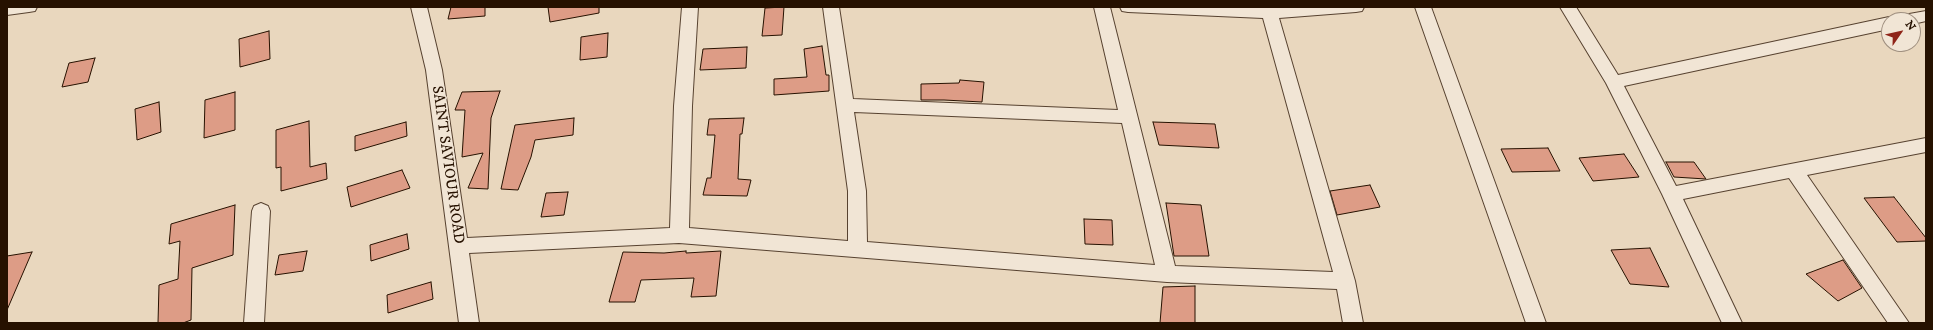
<!DOCTYPE html>
<html>
<head>
<meta charset="utf-8">
<style>
	body { margin:0 }
	#map { position:relative; width:1933px; height:330px; overflow:hidden; background:#e9d7be; font-family:"IM FELL DW Pica",serif }
	canvas { display:block }
	.frame { position:absolute; inset:0; border:8px solid #261100; pointer-events:none }
	.north { position:absolute; left:1881px; top:12px; width:40px; height:40px; box-sizing:border-box; background:#f1e5d5; border:1px solid #a09080; border-radius:50%; rotate:56deg; font-size:11px; font-weight:700; line-height:16px; text-align:center; color:#261100 }
	.north::after { content:''; display:block; margin:auto; width:14px; height:18px; background:#8f2418; clip-path:polygon(50% 0,100% 100%,50% 72%,0 100%) }
</style>
</head>
<body>
<div id="map">
<canvas width="1933" height="330"></canvas>
<div class="frame"></div>
<div class="north">N</div>
</div>
<script>
const context = document.querySelector('canvas').getContext('2d');
context.lineJoin = 'round';
function paint(path, color) {
  context.fillStyle = color;
  context.fill(path, 'evenodd');
}
function toPath(rows) {
  const path = new Path2D();
  for (const r of rows) {
    path.moveTo(r[0], r[1]);
    for (let i = 2; i < r.length; i += 2) path.lineTo(r[i], r[i + 1]);
  }
  return path;
}
function stroke(path, color, width, dash) {
  context.strokeStyle = color;
  context.lineWidth = width;
  context.lineCap = dash ? 'butt' : 'round';
  context.setLineDash(dash || []);
  context.stroke(path);
}
function write(font, color, halo, rows, align = 'center') {
  context.font = font + ' "IM FELL DW Pica",serif';
  context.lineWidth = 3;
  context.setLineDash([]);
  context.textBaseline = 'middle';
  context.strokeStyle = halo;
  context.fillStyle = color;
  for (const [text, x, y, turn = 0] of rows) {
    context.save();
    context.translate(x, y);
    context.rotate((+turn || 0) * Math.PI / 180);
    context.textAlign = isNaN(turn) ? turn : align;
    if (halo) context.strokeText(text, 0, 0);
    context.fillText(text, 0, 0);
    context.restore();
  }
}
const building = toPath([
	[451,7,485,7,485,16,448,19,451,7],
	[548,7,599,7,599,13,550,22,548,7],
	[784,7,782,35,762,36,765,8,784,7],
	[269,31,270,59,240,67,239,39,269,31],
	[608,33,607,57,580,60,581,37,608,33],
	[822,46,826,75,829,75,829,91,774,95,774,79,807,77,804,49,822,46],
	[747,47,746,68,700,70,703,49,747,47],
	[95,58,88,82,62,87,69,63,95,58],
	[960,80,984,82,982,102,944,100,921,100,921,84,959,83,960,80],
	[500,91,491,118,488,189,468,188,483,153,462,157,465,110,455,110,462,92,500,91],
	[235,92,235,130,204,138,205,100,235,92],
	[159,102,161,132,137,140,135,109,159,102],
	[574,118,573,135,535,140,531,157,518,190,501,189,515,125,574,118],
	[744,118,742,134,740,134,738,179,751,180,747,196,703,195,707,178,711,178,715,135,707,135,709,119,744,118],
	[309,121,310,167,326,163,327,179,281,191,281,167,276,168,276,130,309,121],
	[406,122,407,136,355,151,355,136,406,122],
	[1153,122,1215,124,1219,148,1159,145,1153,122],
	[1548,148,1560,171,1512,172,1501,149,1548,148],
	[1624,154,1639,177,1593,181,1579,158,1624,154],
	[1666,162,1694,162,1706,179,1674,177,1666,162],
	[402,170,410,188,351,207,347,187,402,170],
	[1370,185,1380,207,1337,215,1330,191,1370,185],
	[568,192,564,215,541,217,546,193,568,192],
	[1894,197,1926,238,1926,241,1897,242,1864,198,1894,197],
	[1166,203,1201,205,1209,256,1174,256,1166,203],
	[235,205,233,255,192,268,191,320,183,323,158,323,159,285,178,279,180,241,169,244,171,224,235,205],
	[1084,219,1112,220,1113,245,1085,244,1084,219],
	[407,234,409,249,371,261,370,245,407,234],
	[1650,248,1669,287,1630,284,1611,250,1650,248],
	[307,251,303,271,275,275,279,255,307,251],
	[686,251,686,253,721,251,716,296,691,297,694,278,641,280,635,302,609,302,623,252,664,253,686,251],
	[32,252,7,310,7,256,32,252],
	[1843,260,1862,288,1838,301,1806,274,1843,260],
	[431,282,433,299,388,313,387,295,431,282],
	[1195,286,1195,323,1160,323,1163,287,1195,286]
]);
paint(building, '#dd9c86');
stroke(building, '#261100', 1);
const minor = toPath([
	[7,7,37,7,35,11,29,12,7,15,7,7],
	[411,7,427,7,442,70,467,238,670,228,674,106,682,7,698,7,692,106,689,228,848,241,848,191,823,7,839,7,853,99,1118,110,1094,7,1110,7,1175,266,1333,272,1263,18,1128,12,1122,11,1120,7,1364,7,1362,11,1356,12,1279,18,1355,281,1363,323,1343,323,1337,289,1167,282,679,243,469,253,479,323,459,323,426,70,411,7],
	[854,112,1122,123,1155,265,867,242,866,191,854,112],
	[1415,7,1431,7,1546,323,1526,323,1415,7],
	[1560,7,1576,7,1618,75,1889,17,1895,19,1889,20,1889,29,1624,86,1676,186,1926,138,1926,152,1807,175,1909,323,1888,323,1789,178,1683,199,1742,323,1722,323,1662,194,1606,83,1560,7],
	[1926,11,1926,21,1913,24,1913,20,1896,20,1898,16,1926,11],
	[261,203,268,206,270,211,264,323,244,323,252,211,254,206,261,203]
]);
stroke(minor, '#574230', 2);
paint(minor, '#f1e5d5');
write('15px', '#261100', '#f1e5d5', [
	["SAINT SAVIOUR ROAD",447,165,82]
]);
</script>
</body>
</html>
